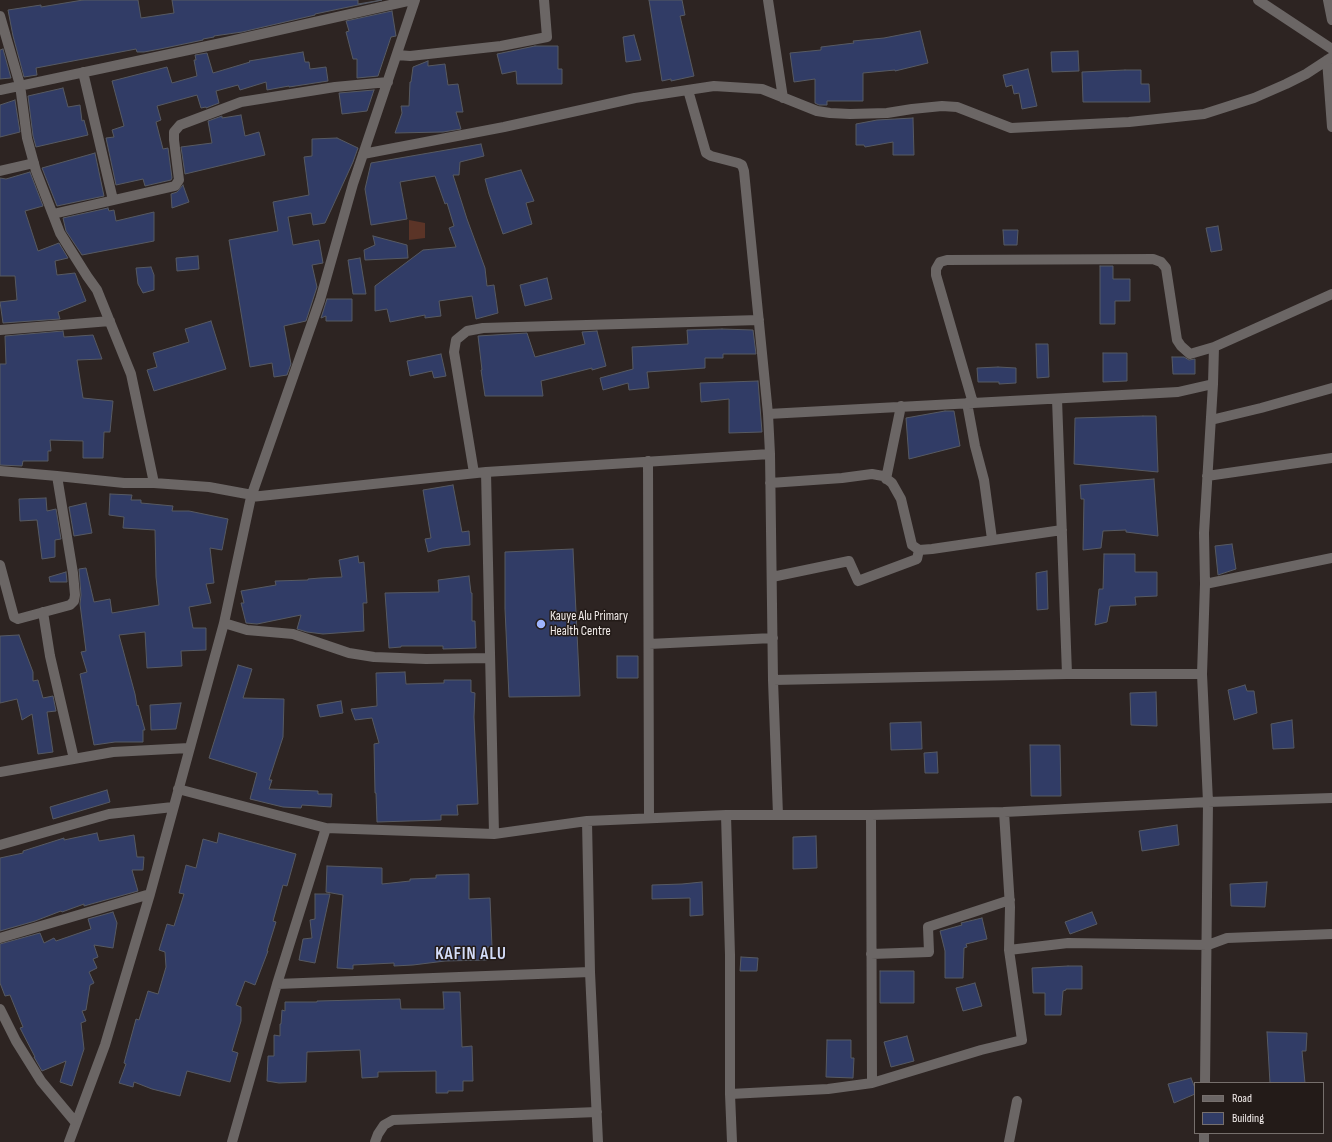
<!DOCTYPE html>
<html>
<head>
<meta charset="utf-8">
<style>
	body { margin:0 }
	#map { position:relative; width:1332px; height:1142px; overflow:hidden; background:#2d2422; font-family:"Sofia Sans Condensed",sans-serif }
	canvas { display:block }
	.legend { position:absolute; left:1194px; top:1082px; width:130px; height:52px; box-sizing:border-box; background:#231b18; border:1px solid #766f6c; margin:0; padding:5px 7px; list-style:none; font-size:12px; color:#f3edeb }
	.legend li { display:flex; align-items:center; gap:8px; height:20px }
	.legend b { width:20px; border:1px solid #766f6c }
</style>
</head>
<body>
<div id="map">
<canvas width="1332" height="1142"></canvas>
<ul class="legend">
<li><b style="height:5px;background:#6b6665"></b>Road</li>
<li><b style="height:11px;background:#313c66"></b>Building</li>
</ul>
</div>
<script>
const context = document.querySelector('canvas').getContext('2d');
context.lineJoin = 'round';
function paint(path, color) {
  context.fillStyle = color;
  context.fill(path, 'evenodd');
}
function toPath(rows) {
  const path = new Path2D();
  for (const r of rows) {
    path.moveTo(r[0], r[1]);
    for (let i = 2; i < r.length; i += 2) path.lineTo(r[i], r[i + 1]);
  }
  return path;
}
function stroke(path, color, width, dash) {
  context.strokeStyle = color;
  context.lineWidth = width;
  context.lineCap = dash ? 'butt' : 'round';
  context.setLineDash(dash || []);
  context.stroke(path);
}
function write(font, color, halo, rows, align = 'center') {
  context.font = font + ' "Sofia Sans Condensed",sans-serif';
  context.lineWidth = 3;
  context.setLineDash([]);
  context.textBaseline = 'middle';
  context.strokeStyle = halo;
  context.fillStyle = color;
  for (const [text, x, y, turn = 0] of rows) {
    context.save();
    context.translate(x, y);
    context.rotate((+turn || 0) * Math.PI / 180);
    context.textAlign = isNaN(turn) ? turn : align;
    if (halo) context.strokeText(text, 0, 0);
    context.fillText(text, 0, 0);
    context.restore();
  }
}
paint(toPath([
	[409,220,425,223,425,238,409,240]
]), '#5b3427');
const building = toPath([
	[83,0,138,0,141,18,174,13,172,0,358,0,358,4,382,0,315,14,315,15,242,32,214,36,214,37,203,39,203,40,160,49,144,52,137,52,136,49,36,68,37,75,24,77,13,36,8,10,41,5,41,7,83,0],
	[649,0,682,0,685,15,680,16,694,76,671,81,671,79,662,81,649,0],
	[392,11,396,36,391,37,378,76,357,78,357,59,353,59,346,32,349,31,346,21,392,11],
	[920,31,928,63,895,71,895,70,863,73,863,101,827,101,827,105,819,105,815,103,815,79,794,82,790,53,821,50,821,47,854,43,853,41,884,38,920,31],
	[634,35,641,60,626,62,623,37,634,35],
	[535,46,558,46,558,69,562,69,562,84,517,84,516,71,502,74,497,54,535,46],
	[3,49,11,78,0,79,0,50,3,49],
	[1078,51,1079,71,1052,72,1051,52,1078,51],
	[303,52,305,62,309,62,310,69,326,67,328,81,289,87,289,86,267,90,266,82,240,90,238,85,216,91,219,103,206,108,206,107,201,108,197,95,157,106,161,120,156,122,163,149,168,148,172,178,171,180,145,186,143,179,116,185,106,138,114,137,112,130,124,126,112,81,167,67,172,83,197,76,194,60,196,60,195,55,207,53,213,73,250,62,249,61,303,52],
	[428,61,428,66,445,64,448,85,458,84,463,112,456,112,461,129,443,132,395,133,402,113,401,106,409,106,410,82,411,82,413,67,428,61],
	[1028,69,1037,106,1022,109,1019,93,1014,94,1012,85,1006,87,1003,75,1028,69],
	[1125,70,1141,70,1141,84,1149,84,1150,102,1083,102,1082,72,1125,70],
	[63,88,68,107,80,105,82,121,84,120,88,135,36,147,33,136,28,96,63,88],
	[374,90,367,111,342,114,339,93,374,90],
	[15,100,20,132,0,137,0,105,15,100],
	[241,115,245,136,259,132,265,155,185,174,181,147,212,143,208,121,222,116,222,118,241,115],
	[913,118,914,155,893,155,893,142,865,147,864,145,856,145,856,124,877,120,913,118],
	[337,138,358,148,353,162,325,223,313,225,311,213,288,217,293,245,319,240,323,263,312,265,317,287,306,321,284,326,291,364,287,375,274,377,272,363,250,367,229,240,278,231,273,202,309,195,304,157,312,156,312,139,337,138],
	[481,144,484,156,460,162,459,175,453,175,467,219,485,268,487,286,494,285,498,313,476,319,472,296,439,301,441,316,425,318,425,315,390,322,387,309,375,311,375,286,423,250,456,247,449,228,454,226,447,203,445,204,435,176,400,182,407,219,371,225,365,189,371,163,481,144],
	[95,153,104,196,57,206,42,168,95,153],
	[521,170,534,201,526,203,532,224,503,234,489,194,485,179,521,170],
	[30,172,43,206,25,211,38,251,59,243,68,258,55,261,57,275,75,273,86,301,58,312,60,319,3,323,0,302,17,300,15,276,0,276,0,178,6,179,30,172],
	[183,185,189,202,172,208,171,194,177,192,183,185],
	[108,208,109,211,114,210,116,221,154,212,154,241,82,255,66,231,63,218,108,208],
	[1218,226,1222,250,1211,252,1206,228,1218,226],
	[1003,230,1018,230,1017,245,1004,245,1003,230],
	[373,236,407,245,408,258,365,260,364,250,375,245,373,236],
	[198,256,199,269,177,271,176,258,198,256],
	[360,258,366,294,353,294,348,260,360,258],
	[1100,266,1113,266,1113,279,1130,279,1130,301,1115,301,1115,324,1100,324,1100,266],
	[151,267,154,275,154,290,143,293,138,284,136,268,151,267],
	[547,278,552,299,525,306,520,285,547,278],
	[327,299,352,299,352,321,326,321,326,316,321,318,327,299],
	[211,321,226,369,154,391,147,370,157,367,153,353,189,342,185,329,211,321],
	[722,329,753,330,756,354,723,354,723,358,705,358,705,368,647,372,649,388,629,390,628,383,603,390,600,378,633,369,632,347,688,344,687,330,722,329],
	[63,331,64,337,93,335,102,359,77,360,83,398,113,401,110,432,104,432,103,458,83,458,83,441,50,440,51,451,48,451,48,461,23,461,22,466,0,465,0,364,6,364,5,336,63,331],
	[597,331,606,366,592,370,592,368,541,381,543,396,485,396,481,370,482,370,478,336,527,333,535,357,585,344,582,332,597,331],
	[1036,344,1048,344,1049,377,1037,378,1036,344],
	[1103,353,1127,353,1127,381,1103,382,1103,353],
	[441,354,446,376,434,378,432,371,410,376,407,361,441,354],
	[1172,357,1184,357,1189,360,1195,359,1195,374,1173,374,1172,357],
	[998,367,1016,368,1016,383,999,384,999,382,978,382,977,368,998,367],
	[758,381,762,432,729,433,729,399,701,402,700,383,758,381],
	[945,411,954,411,960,446,909,459,906,418,945,411],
	[1143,416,1156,416,1158,472,1074,464,1075,418,1143,416],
	[1154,479,1158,536,1126,532,1126,530,1103,531,1101,548,1083,550,1084,499,1081,499,1080,485,1154,479],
	[453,485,462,532,469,531,470,545,442,548,428,552,425,539,431,538,423,490,453,485],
	[110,494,132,495,131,500,141,500,141,503,173,506,172,511,189,511,228,519,222,550,210,548,214,583,206,584,211,603,189,607,193,628,206,628,206,650,181,651,182,666,147,668,145,632,119,635,135,694,137,706,138,705,145,730,143,730,143,742,115,742,94,745,80,674,87,672,81,652,86,651,80,604,81,595,79,569,86,568,94,602,110,599,112,613,159,605,156,577,155,530,123,528,124,517,109,515,110,494],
	[46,498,47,511,56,509,61,539,55,540,55,557,42,559,37,520,20,521,19,499,46,498],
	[86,503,92,533,74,536,69,507,86,503],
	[1232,544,1236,569,1218,575,1215,546,1232,544],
	[573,549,580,696,509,697,505,609,505,552,573,549],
	[1104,554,1135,554,1135,572,1157,572,1157,596,1135,597,1136,605,1110,606,1107,622,1095,625,1099,589,1103,589,1104,554],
	[358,556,359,563,364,562,367,603,363,603,364,631,323,634,307,632,297,629,301,615,257,624,246,623,241,603,244,603,241,591,276,585,275,581,308,580,308,579,320,578,342,577,339,560,358,556],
	[1047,571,1048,609,1037,610,1036,573,1047,571],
	[66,572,67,582,50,582,49,577,66,572],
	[469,576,471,593,472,593,472,621,475,621,476,648,443,649,443,646,401,646,401,647,389,648,385,593,439,592,438,580,469,576],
	[19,635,33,672,33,681,38,680,43,698,53,696,56,711,47,712,53,752,38,754,32,714,22,720,17,699,0,703,0,636,19,635],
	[617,656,638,656,638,678,617,678,617,656],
	[238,665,252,669,243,698,284,699,283,737,269,780,272,780,269,789,318,791,318,794,332,794,331,807,302,805,301,808,283,807,250,799,257,773,209,758,238,665],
	[405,672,406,684,444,683,444,680,471,680,471,692,475,693,474,717,478,804,457,805,458,815,441,815,441,820,377,822,376,793,375,793,374,744,379,743,372,718,355,720,351,709,377,706,376,673,405,672],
	[1245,685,1247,691,1254,691,1257,713,1234,720,1228,690,1245,685],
	[1156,692,1157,726,1131,725,1130,693,1156,692],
	[341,701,343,713,320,717,317,705,341,701],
	[181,703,176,729,151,730,150,705,181,703],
	[1292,720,1294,748,1273,749,1271,724,1292,720],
	[921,722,922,749,891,750,890,723,921,722],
	[1030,745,1060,745,1061,796,1031,796,1030,745],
	[937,752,938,773,925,773,924,753,937,752],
	[107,790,110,802,53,819,50,807,107,790],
	[1177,825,1179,845,1142,851,1139,831,1177,825],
	[97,833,99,841,134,835,137,857,144,857,143,870,132,870,138,891,84,906,84,904,62,912,61,911,35,921,0,931,0,858,23,853,23,851,64,838,64,840,97,833],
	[219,833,296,854,287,886,283,885,273,921,276,922,267,951,268,951,255,985,245,981,236,1005,241,1007,241,1021,232,1051,238,1053,230,1082,187,1071,180,1096,152,1089,134,1082,133,1087,119,1083,126,1064,124,1063,136,1019,139,1020,148,991,158,994,166,967,165,952,159,950,167,924,174,926,184,894,179,893,186,865,196,868,203,839,217,843,219,833],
	[816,836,817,868,793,869,793,837,816,836],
	[327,866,382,868,382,884,410,881,410,879,436,878,436,875,469,874,469,899,490,898,492,947,487,947,487,960,445,961,413,965,394,966,394,963,353,965,353,969,337,968,343,895,326,892,327,866],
	[702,882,703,915,690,916,690,898,652,899,652,885,682,884,702,882],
	[1267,882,1265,907,1231,906,1230,884,1267,882],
	[315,894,330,894,315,963,299,960,303,939,312,938,310,920,315,919,315,894],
	[113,912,117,923,113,948,94,945,98,957,93,959,97,968,89,972,94,983,90,985,86,1010,82,1011,86,1021,81,1023,84,1049,72,1086,60,1082,66,1061,42,1071,34,1057,35,1057,20,1028,23,1027,10,995,5,996,0,983,0,944,40,933,44,943,54,938,56,941,91,929,88,919,113,912],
	[1092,912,1097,924,1070,934,1065,922,1092,912],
	[982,918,987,939,966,944,967,947,964,948,963,978,945,978,945,951,940,931,962,925,961,923,982,918],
	[741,957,758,958,757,971,740,971,741,957],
	[1068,966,1082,966,1082,989,1066,989,1066,990,1063,991,1061,1015,1045,1015,1045,993,1033,993,1032,968,1068,966],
	[880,971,914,971,914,1003,880,1003,880,971],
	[975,983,982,1006,963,1011,956,988,975,983],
	[443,992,460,992,462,1047,472,1046,473,1081,463,1081,463,1091,448,1091,448,1093,436,1093,436,1071,378,1072,378,1077,362,1078,360,1050,307,1052,306,1082,279,1083,267,1081,268,1056,274,1056,274,1035,280,1036,280,1024,281,1024,282,1010,285,1011,285,1002,317,1002,317,1001,400,999,401,1009,444,1009,443,992],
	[1267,1032,1307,1033,1306,1051,1302,1051,1305,1083,1270,1083,1267,1032],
	[907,1036,914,1061,891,1067,884,1042,907,1036],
	[827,1040,851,1040,851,1058,854,1058,853,1078,826,1077,827,1040],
	[1191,1078,1195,1088,1195,1094,1174,1103,1168,1084,1191,1078]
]);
paint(building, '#313c66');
stroke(building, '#575a62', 1);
stroke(toPath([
	[768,0,783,98],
	[1258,0,1332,49],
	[1328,0,1332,20],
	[0,16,20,85,27,138,36,171,60,233,87,276,97,290,131,374,154,483],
	[397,55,410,56,501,46,547,37,544,0],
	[1327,60,1332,127],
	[83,72,113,200],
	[0,90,226,42,412,0],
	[688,90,706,153,711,156,738,163,742,165,744,171,768,414],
	[363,154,504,127,635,98,714,86,762,89,817,111,830,113,850,114,887,113,912,109,942,106,957,107,1011,128,1129,122,1204,114,1254,98,1286,84,1306,74,1332,57],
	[0,171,34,163],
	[53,214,175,186,179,180,174,140,174,132,180,125,241,102,335,87,388,82],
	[0,330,110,321],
	[1057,399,1067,674],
	[967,403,975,446,984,480,992,539],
	[973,403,936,275,936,269,940,262,947,260,1153,259,1161,262,1166,268,1177,340,1181,346,1190,354,1214,347],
	[1211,420,1261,408,1332,388],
	[770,454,773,680,778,815],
	[648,461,649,818],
	[0,471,57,476,124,483,154,483,209,487,247,494,251,497,486,472,770,454,768,414,1178,392,1213,384,1214,347,1332,294],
	[486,472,494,834],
	[474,473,454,352,456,340,467,331,483,328,759,320],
	[1207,476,1332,458],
	[886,479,901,406],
	[770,483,842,478,872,474,883,476,892,483,901,499,912,545,919,550,932,549,1062,530],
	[0,565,14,617,18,619,70,605,74,601,75,595,73,573,57,476],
	[772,577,849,561,858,581,917,559,919,550],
	[1205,584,1332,558],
	[43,612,50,656,74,759],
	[224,623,247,630,293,634,349,653,374,657,426,659,490,658],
	[649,644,773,638],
	[773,680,1067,674,1202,674],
	[0,772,113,752,189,748],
	[178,789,326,828,494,834,587,821,726,815,871,815,1004,812,1208,802,1332,798],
	[1004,812,1010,907,1009,950],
	[726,815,730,955,730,1094,732,1142],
	[871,815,872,1083],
	[587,821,590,972,598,1142],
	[0,845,109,814,173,807],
	[0,938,150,894],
	[871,954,929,952,928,927,1010,900],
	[277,984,590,972],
	[0,1009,16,1041,41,1081,76,1123],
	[1205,1083,1208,802,1202,674,1205,584,1204,533,1213,384],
	[730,1094,828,1089,872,1083,981,1050,1022,1040,1009,950,1068,943,1208,945,1227,938,1332,934],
	[69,1142,105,1045,150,894,224,623,251,497,320,300,353,184,415,0],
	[232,1142,277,984,326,828],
	[375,1142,378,1134,384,1125,393,1120,597,1112],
	[1009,1142,1017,1101],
	[1204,1142,1204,1133]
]), '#6b6665', 10);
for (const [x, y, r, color] of [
	[541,624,5,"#9eb4fd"]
]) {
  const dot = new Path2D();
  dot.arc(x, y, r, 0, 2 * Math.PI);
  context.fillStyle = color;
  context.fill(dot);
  stroke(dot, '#231b18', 1.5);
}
write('13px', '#f3edeb', '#231b18', [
	["Kauye Alu Primary",550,617],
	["Health Centre",550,632]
], 'left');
context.letterSpacing = '1px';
write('bold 17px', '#d3dcf9', '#231b18', [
	["KAFIN ALU",471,955]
]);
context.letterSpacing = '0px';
</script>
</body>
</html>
